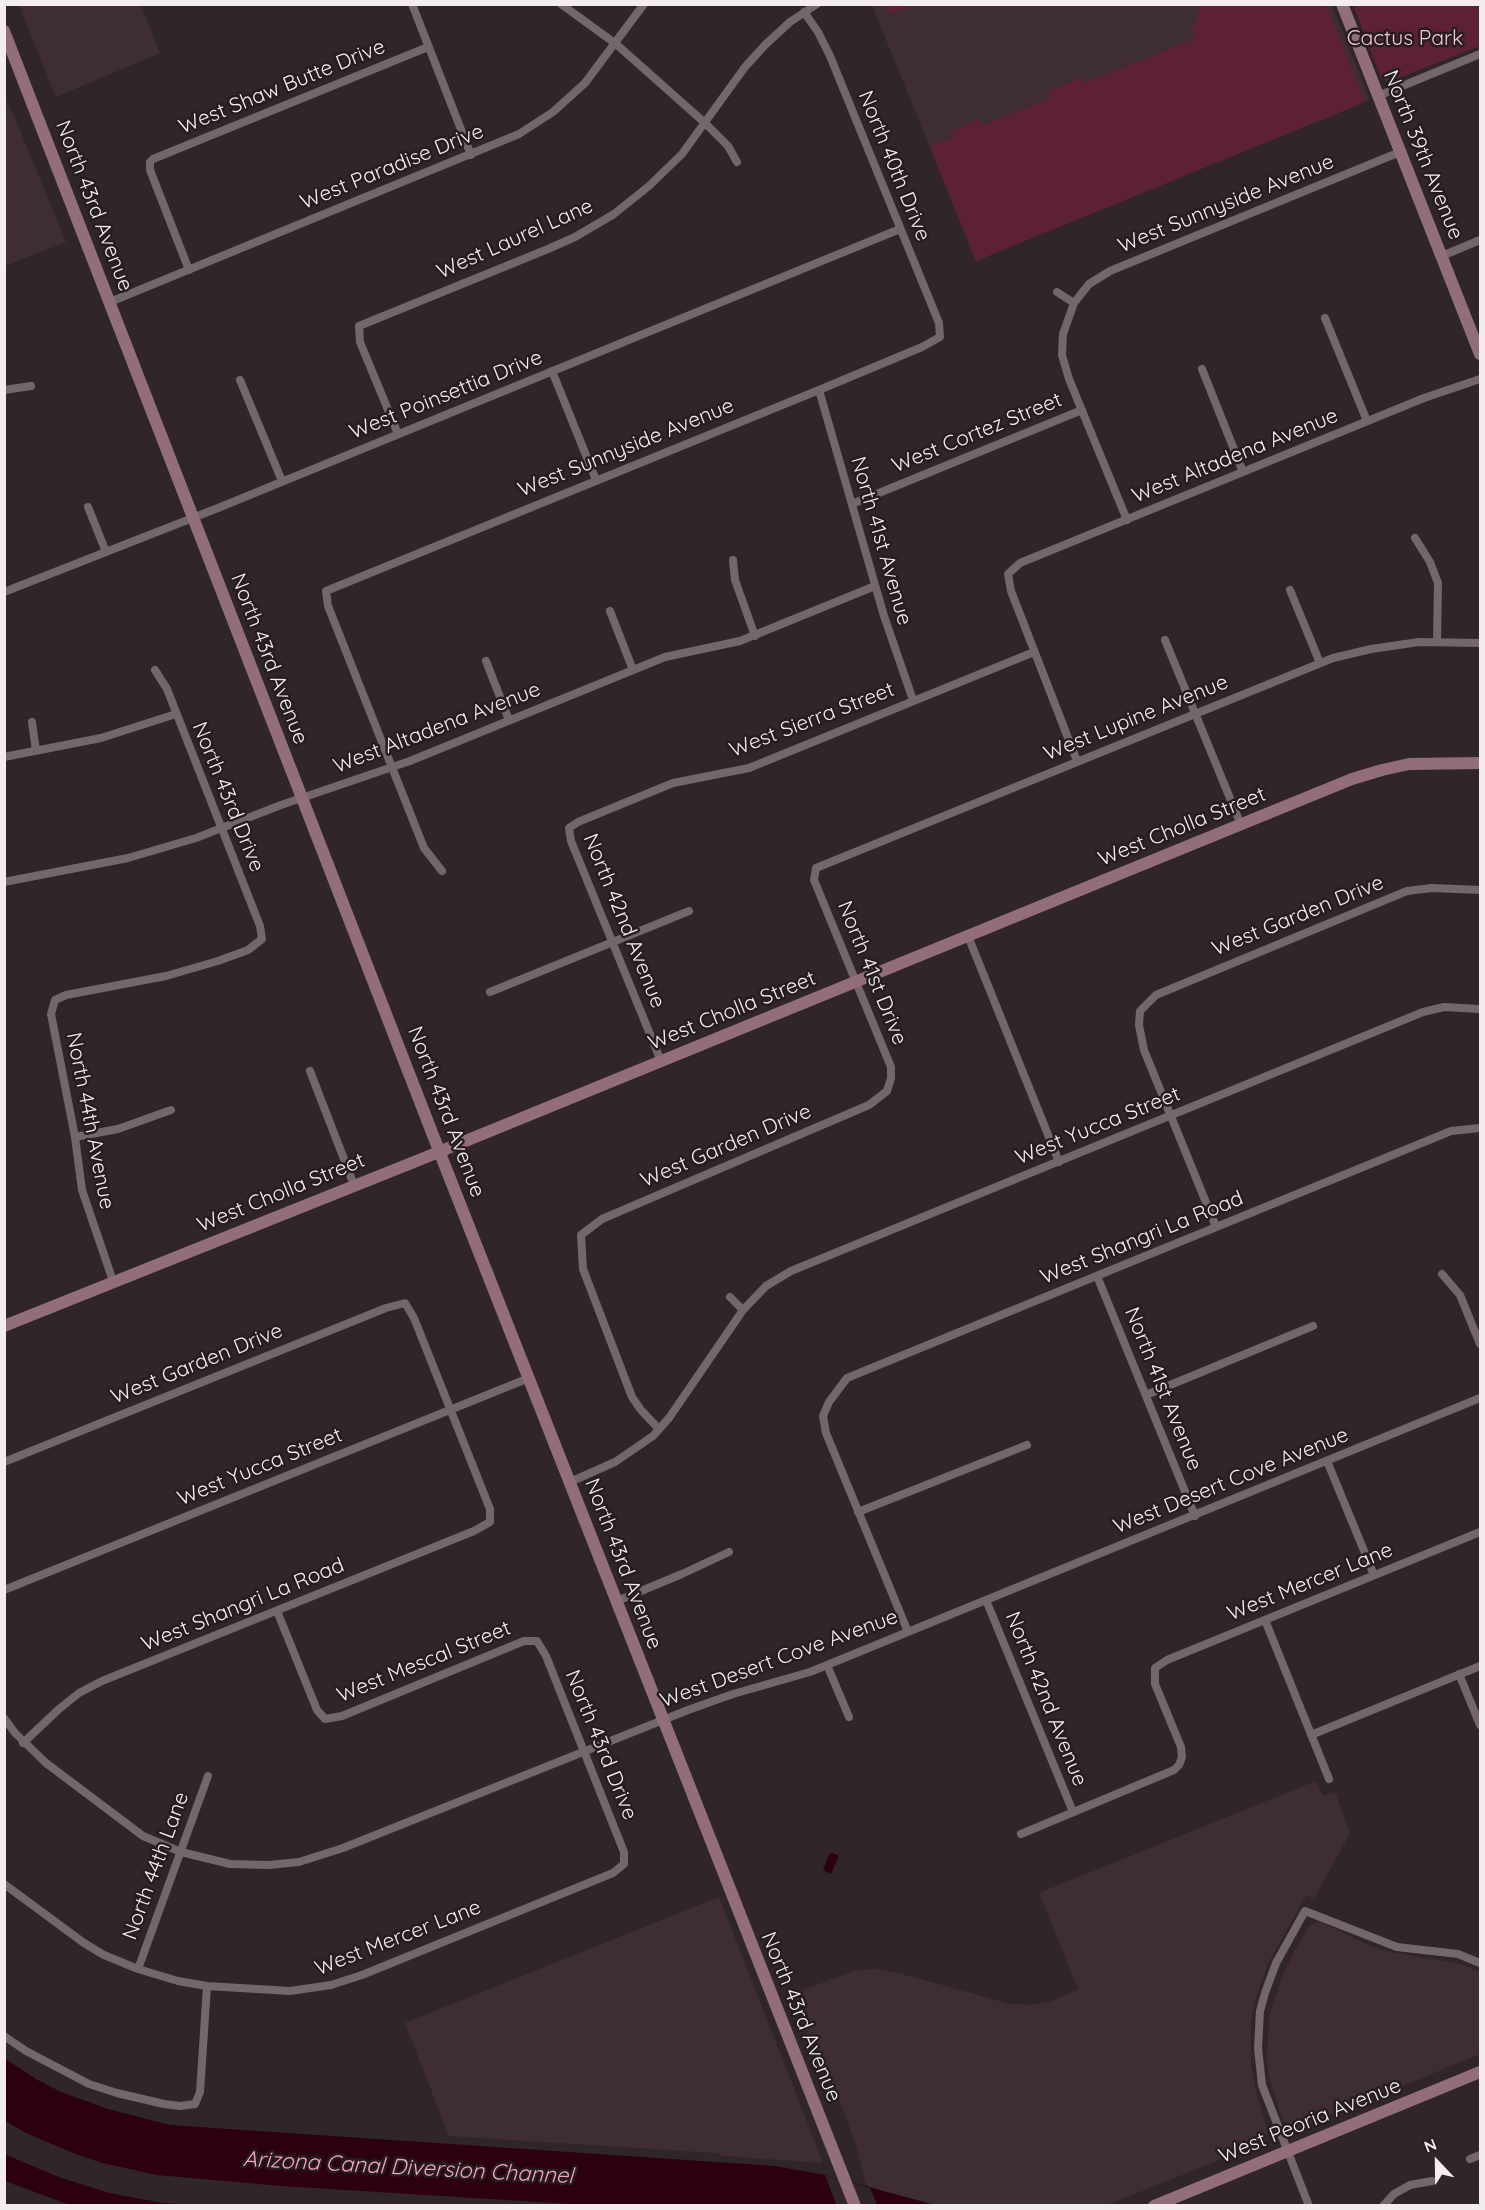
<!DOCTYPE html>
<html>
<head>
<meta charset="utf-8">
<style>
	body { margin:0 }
	#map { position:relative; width:1485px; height:2210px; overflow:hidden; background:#302629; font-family:Quicksand,sans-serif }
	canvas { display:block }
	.frame { position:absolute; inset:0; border:6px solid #f3edee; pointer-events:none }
	.north { position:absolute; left:1407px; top:2132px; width:60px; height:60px; -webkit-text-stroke:4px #261d1f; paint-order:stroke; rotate:338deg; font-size:16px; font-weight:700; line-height:24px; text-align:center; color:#f3edee }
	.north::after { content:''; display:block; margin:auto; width:21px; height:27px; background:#f3edee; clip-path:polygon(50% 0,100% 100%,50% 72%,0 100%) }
</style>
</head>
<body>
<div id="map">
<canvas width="1485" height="2210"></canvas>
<div class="frame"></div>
<div class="north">N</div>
</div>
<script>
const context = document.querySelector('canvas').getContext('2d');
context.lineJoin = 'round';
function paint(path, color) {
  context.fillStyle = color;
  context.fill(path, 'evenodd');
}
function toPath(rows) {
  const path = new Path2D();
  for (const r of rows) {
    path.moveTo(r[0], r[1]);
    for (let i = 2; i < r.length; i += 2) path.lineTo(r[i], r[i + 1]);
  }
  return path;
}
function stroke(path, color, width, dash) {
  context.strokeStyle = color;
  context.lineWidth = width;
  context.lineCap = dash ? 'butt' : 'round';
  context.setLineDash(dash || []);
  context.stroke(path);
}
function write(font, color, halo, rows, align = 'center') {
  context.font = font + ' Quicksand,sans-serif';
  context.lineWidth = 5;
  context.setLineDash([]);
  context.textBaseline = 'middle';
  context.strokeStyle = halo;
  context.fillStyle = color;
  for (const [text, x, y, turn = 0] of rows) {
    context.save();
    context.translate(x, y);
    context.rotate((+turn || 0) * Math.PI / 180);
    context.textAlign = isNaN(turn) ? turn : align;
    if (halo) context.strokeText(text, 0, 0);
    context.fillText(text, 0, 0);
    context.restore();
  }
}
paint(toPath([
	[21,5,141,5,160,53,56,97,22,13],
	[872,5,1332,5,1370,100,976,261],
	[5,99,14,116,66,242,5,266],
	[1316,1781,1323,1796,1335,1792,1350,1833,1314,1899,1306,1895,1268,1964,1255,2000,1251,2021,1251,2065,1256,2093,1268,2132,1267,2139,1262,2143,1107,2205,935,2205,873,2189,866,2184,854,2139,834,2086,816,2056,792,1994,854,1971,875,1969,902,1974,1010,2004,1031,2005,1052,2001,1078,1989,1039,1893],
	[719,1897,823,2163,724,2156,716,2153,449,2136,405,2023],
	[1319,1921,1375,1948,1391,1952,1460,1964,1480,1972,1480,2054,1298,2129,1293,2129,1283,2121,1269,2077,1267,2062,1269,2015,1283,1975,1292,1956,1309,1926]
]), '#3e2e32');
paint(toPath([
	[886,5,914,5,890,14],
	[1199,5,1327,5,1365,102,976,261,930,147,953,137,951,131,978,119,982,126,1050,98,1048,91,1081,78,1084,83,1195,39,1191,28,1197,21],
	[1353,5,1480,5,1480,46,1388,82,1381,78]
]), '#5c2037');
paint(toPath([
	[833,1853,839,1856,831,1874,823,1870,829,1854],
	[4,2058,36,2079,61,2092,108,2109,170,2125,775,2166,825,2175,935,2205,586,2205,281,2186,157,2175,102,2163,73,2153,26,2133,5,2121],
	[4,2154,56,2176,109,2193,163,2203,200,2205,70,2205,5,2181]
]), '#2c0011');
paint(toPath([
	[825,2175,870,2188,877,2205,837,2206]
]), '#302629');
stroke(toPath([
	[412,4,471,155],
	[561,4,616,44,705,123,728,146,737,162],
	[1378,96,1480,54],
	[1442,256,1480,240],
	[189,270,150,170,150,162,153,159,428,47],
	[1057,292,1074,303],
	[110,302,519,134,553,112,585,83,644,4],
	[1325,318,1367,421],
	[1202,369,1243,472],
	[552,371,596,480],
	[240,380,282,481],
	[4,390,31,386],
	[819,390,884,616,913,700],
	[398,434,360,342,359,326,548,249,575,237,614,214,649,186,682,154,745,67,766,44,790,22,817,4],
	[852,504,1082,410],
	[88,507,106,552],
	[1127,520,1069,379,1062,355,1063,334,1074,303,1089,284,1110,271,1400,152],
	[1415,538,1430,562,1438,583,1437,642],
	[733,560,735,580,755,636],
	[1290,590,1320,663],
	[4,592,218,508,900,229],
	[610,611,633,670],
	[1165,640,1241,825],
	[486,661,509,720],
	[32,722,36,751],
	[4,757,101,738,176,714],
	[1077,761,1011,591,1008,574,1020,563,1424,398,1480,379],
	[442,871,424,848,328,606,326,591,819,390,922,347,940,337,939,323,830,56,818,32,804,12],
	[4,882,128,858,196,838,281,805,410,761,665,657,740,641,875,586],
	[968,936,1059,1162],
	[490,992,689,911],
	[661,1061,571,841,569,828,578,822,673,783,749,768,1034,652],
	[310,1071,354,1185],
	[75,1137,118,1129,171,1110],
	[1216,1227,1144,1050,1139,1025,1140,1011,1156,995,1407,891,1432,888,1480,890],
	[1442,1274,1460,1295,1480,1344],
	[1097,1276,1195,1516],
	[113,1281,82,1190,75,1137,51,1014,55,1000,66,995,166,976,218,961,248,950,262,939,260,926,167,689,155,670],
	[730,1297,743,1310],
	[1146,1395,1313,1326],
	[659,1429,641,1410,632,1397,583,1269,581,1235,602,1219,869,1105,887,1091,891,1078,891,1067,814,880,816,868,1333,658,1371,649,1419,642,1480,643],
	[1327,1461,1374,1575],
	[4,1462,386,1308,405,1303,414,1318,490,1509,490,1522,474,1531,102,1681,79,1693,59,1709,23,1743],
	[570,1482,615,1462,653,1436,669,1418,743,1310,766,1286,791,1271,1423,1012,1444,1007,1480,1009],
	[858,1512,1027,1445],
	[4,1590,529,1378],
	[986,1600,1073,1812],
	[617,1601,682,1574,729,1552],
	[1265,1620,1329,1779],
	[908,1632,826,1433,823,1416,829,1402,847,1378,1434,1138,1451,1131,1480,1128],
	[827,1665,849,1717],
	[1459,1674,1480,1725],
	[4,1718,15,1733,46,1763,143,1836,181,1852,230,1864,269,1865,299,1862,343,1848,688,1710,733,1694,810,1672,1480,1398],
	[1311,1735,1480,1666],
	[1021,1834,1174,1770,1179,1765,1182,1757,1181,1747,1155,1684,1155,1668,1167,1660,1480,1532],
	[4,1884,84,1943,104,1955,138,1969,178,1981,207,1986,290,1991,331,1985,362,1975,613,1873,624,1864,624,1852,546,1656,537,1641,524,1641,342,1716,325,1719,317,1710,277,1611],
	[138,1969,208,1776],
	[4,2036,26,2051,89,2084,117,2093,164,2104,180,2106,195,2104,200,2092,207,1986],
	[1470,2159,1480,2155],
	[1309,2206,1262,2085,1258,2048,1260,2011,1265,1993,1276,1963,1305,1911,1397,1947,1458,1954,1480,1963],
	[1383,2206,1394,2194,1410,2185,1432,2181]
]), '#73676b', 8);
stroke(toPath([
	[1342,4,1480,354],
	[4,31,445,1166,855,2206],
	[4,1326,419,1160,1352,779,1382,770,1409,764,1480,763],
	[1154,2206,1480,2072]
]), '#926d7a', 12);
write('21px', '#f3c6d3', '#261d1f', [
	["Cactus Park",1405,39]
]);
write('21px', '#f3edee', '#261d1f', [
	["West Shaw Butte Drive",282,87,-22],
	["North 39th Avenue",1423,155,68],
	["North 40th Drive",894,166,68],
	["West Paradise Drive",392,167,-22],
	["West Sunnyside Avenue",1226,204,-22],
	["North 43rd Avenue",94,206,69],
	["West Laurel Lane",515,239,-24],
	["West Poinsettia Drive",446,395,-22],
	["West Cortez Street",977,433,-22],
	["West Sunnyside Avenue",626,448,-22],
	["West Altadena Avenue",1235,456,-22],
	["North 41st Avenue",881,541,74],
	["North 43rd Avenue",269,659,69],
	["West Lupine Avenue",1136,718,-22],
	["West Sierra Street",812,720,-21],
	["West Altadena Avenue",437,728,-21],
	["North 43rd Drive",228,797,68],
	["West Cholla Street",1182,827,-22],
	["West Garden Drive",1298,916,-22],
	["North 42nd Avenue",624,921,68],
	["North 41st Drive",872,973,68],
	["West Cholla Street",732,1011,-22],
	["North 43rd Avenue",446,1112,69],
	["North 44th Avenue",90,1121,79],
	["West Yucca Street",1098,1126,-22],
	["West Garden Drive",726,1146,-23],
	["West Cholla Street",281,1193,-22],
	["West Shangri La Road",1142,1238,-22],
	["West Garden Drive",197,1364,-22],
	["North 41st Avenue",1163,1389,68],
	["West Yucca Street",260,1467,-22],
	["West Desert Cove Avenue",1231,1481,-22],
	["North 43rd Avenue",623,1564,69],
	["West Mercer Lane",1310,1582,-22],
	["West Shangri La Road",243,1605,-22],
	["West Desert Cove Avenue",779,1659,-20],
	["West Mescal Street",424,1662,-22],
	["North 42nd Avenue",1046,1699,68],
	["North 43rd Drive",601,1745,68],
	["North 44th Lane",156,1866,-70],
	["West Mercer Lane",398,1938,-21],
	["North 43rd Avenue",801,2017,68],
	["West Peoria Avenue",1310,2121,-22]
]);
write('italic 22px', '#f9a3be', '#261d1f', [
	["Arizona Canal Diversion Channel",408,2168,3]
]);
</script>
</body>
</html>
